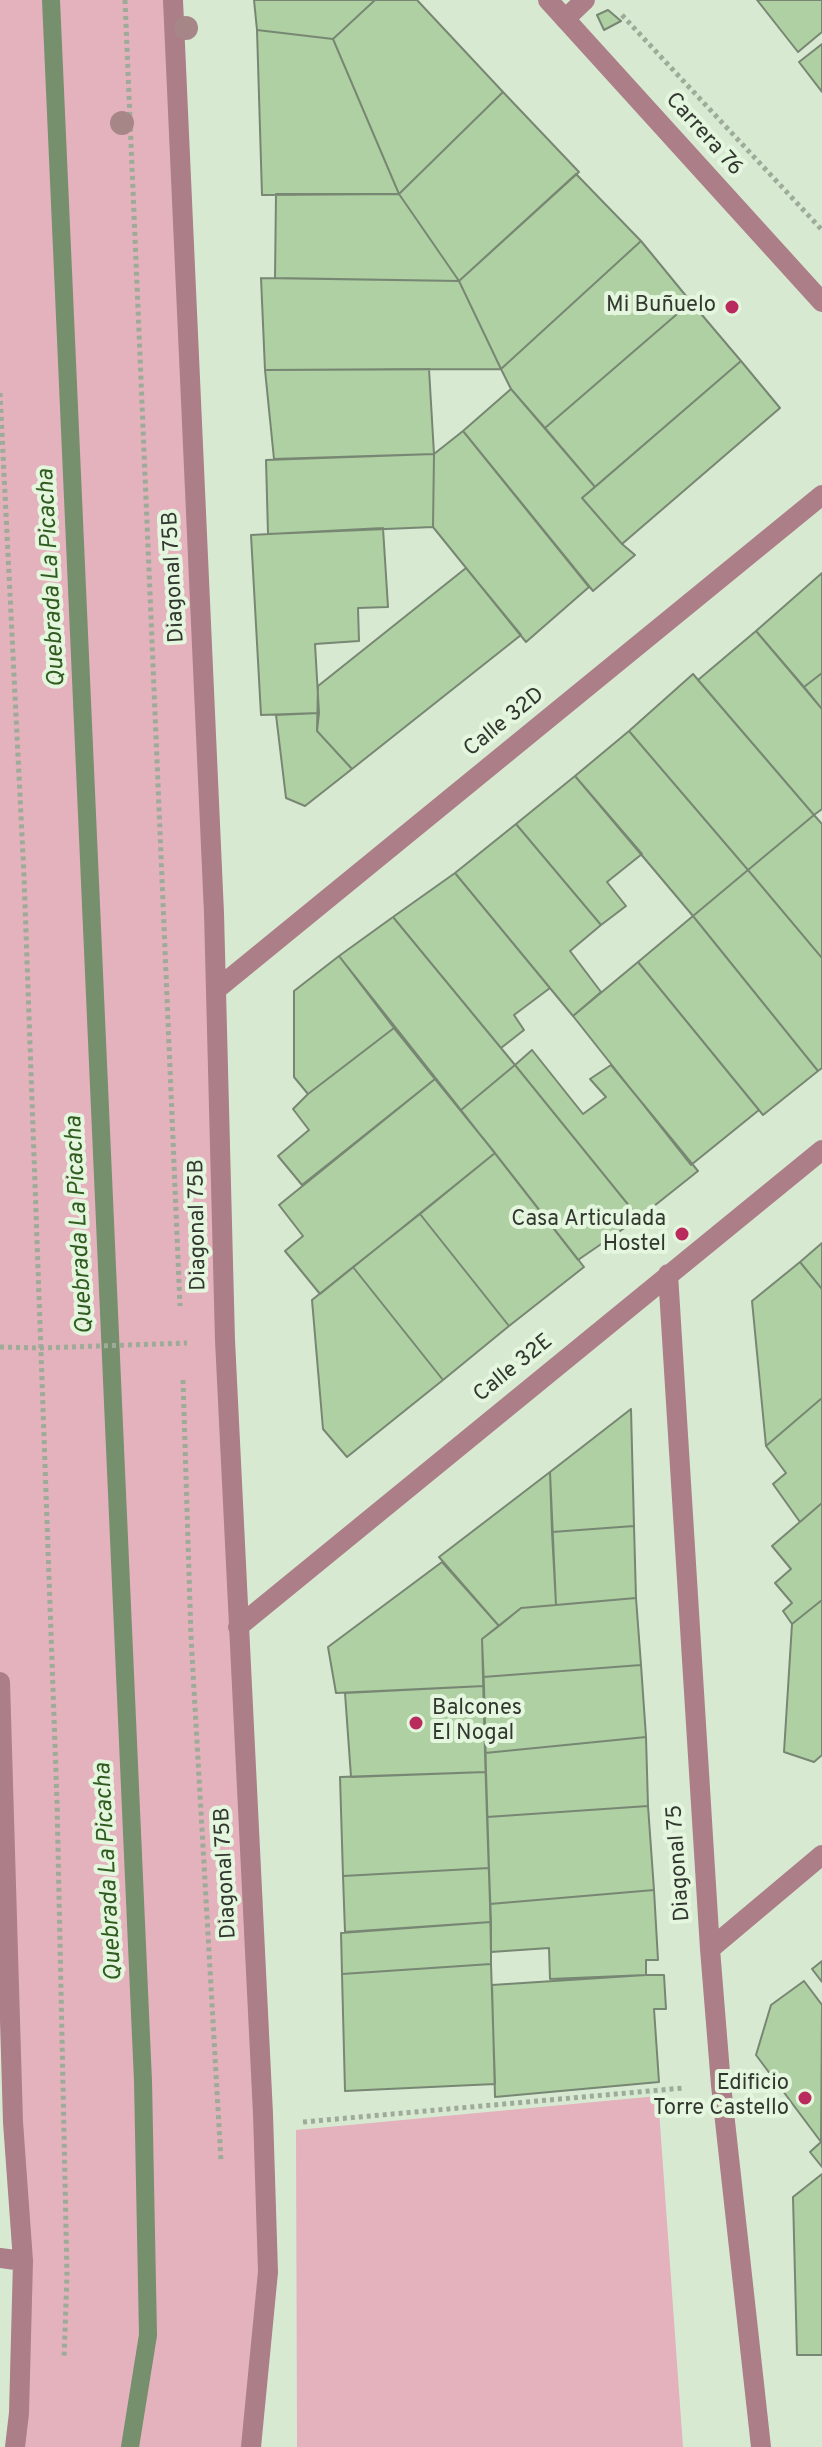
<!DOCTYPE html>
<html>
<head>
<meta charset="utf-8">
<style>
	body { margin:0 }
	canvas { display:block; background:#d8e9d2 }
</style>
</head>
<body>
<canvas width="822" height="2447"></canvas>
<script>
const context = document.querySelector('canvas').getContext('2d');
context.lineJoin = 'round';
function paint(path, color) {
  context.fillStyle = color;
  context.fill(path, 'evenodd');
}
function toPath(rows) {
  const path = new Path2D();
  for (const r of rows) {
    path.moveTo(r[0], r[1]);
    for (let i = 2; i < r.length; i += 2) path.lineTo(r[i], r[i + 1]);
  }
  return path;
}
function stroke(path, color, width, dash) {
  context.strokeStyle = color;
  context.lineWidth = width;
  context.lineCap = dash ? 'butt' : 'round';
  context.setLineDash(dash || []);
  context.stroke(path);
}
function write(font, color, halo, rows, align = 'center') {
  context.font = font + ' Overpass,sans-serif';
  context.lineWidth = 8;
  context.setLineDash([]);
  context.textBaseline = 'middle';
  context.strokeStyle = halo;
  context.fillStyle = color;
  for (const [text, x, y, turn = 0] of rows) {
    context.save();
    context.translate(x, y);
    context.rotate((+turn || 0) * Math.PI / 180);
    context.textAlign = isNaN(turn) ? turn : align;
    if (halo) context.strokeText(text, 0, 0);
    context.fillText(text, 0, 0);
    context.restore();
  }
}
paint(toPath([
	[0,0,173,0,268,2272,251,2447,15,2447,19,2412,0,1684],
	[658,2096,683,2447,297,2447,296,2130]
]), '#e4b2bc');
stroke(toPath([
	[51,0,143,2081,148,2335,130,2447]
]), '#768f6d', 18);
const building = toPath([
	[254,0,375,0,333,39,257,30,254,0],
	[375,0,417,0,503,92,399,194,333,39,375,0],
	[757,0,822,0,822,32,798,52,757,0],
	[608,10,621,21,604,30,597,15,608,10],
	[257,30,333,39,399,194,262,195,257,30],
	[822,44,822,92,799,62,822,44],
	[503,92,579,172,459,281,399,194,503,92],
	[576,174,641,241,501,369,459,281,576,174],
	[276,194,399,194,459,281,275,278,276,194],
	[641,241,691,302,545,428,511,389,501,369,641,241],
	[261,278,459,281,501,369,265,370,261,278],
	[691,302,741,361,595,487,545,428,691,302],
	[741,361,780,408,622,544,582,498,741,361],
	[429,369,434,454,274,459,265,370,429,369],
	[511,389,595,487,582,498,622,544,635,555,593,591,463,431,511,389],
	[463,431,589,587,526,642,433,527,434,454,463,431],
	[434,454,433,527,268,534,266,460,434,454],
	[383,528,388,607,358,608,359,641,315,644,319,713,261,715,251,535,383,528],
	[466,568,521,635,352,769,317,731,318,686,466,568],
	[822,573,822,673,804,687,756,631,822,573],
	[756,631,822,709,822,809,814,815,698,680,756,631],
	[822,673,822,709,804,687,822,673],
	[693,674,814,815,748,870,629,731,693,674],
	[319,713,317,731,352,769,305,806,286,798,276,715,319,713],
	[629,731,748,870,693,916,575,776,629,731],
	[575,776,642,854,607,882,626,906,601,925,516,824,575,776],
	[814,815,822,824,822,958,748,870,814,815],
	[516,824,601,925,570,951,601,992,573,1016,455,873,516,824],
	[748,870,822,958,822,1068,818,1071,693,916,748,870],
	[455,873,550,988,514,1015,524,1030,501,1048,393,917,455,873],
	[693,916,818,1071,763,1115,638,962,693,916],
	[393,917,515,1065,461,1110,339,956,393,917],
	[339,956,394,1028,308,1094,294,1077,294,991,339,956],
	[638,962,759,1110,691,1165,573,1016,638,962],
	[394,1028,435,1079,302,1185,278,1156,309,1130,293,1109,308,1094,394,1028],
	[532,1050,583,1114,606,1097,590,1079,611,1065,698,1171,639,1218,515,1065,532,1050],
	[515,1065,639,1218,578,1260,461,1110,515,1065],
	[435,1079,495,1153,320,1294,285,1251,303,1236,279,1205,435,1079],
	[495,1153,584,1267,509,1326,420,1214,495,1153],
	[420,1214,509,1326,443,1380,353,1267,420,1214],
	[822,1243,822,1289,800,1262,822,1243],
	[800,1262,822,1289,822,1398,766,1446,752,1301,800,1262],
	[353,1267,443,1380,347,1457,323,1429,312,1300,353,1267],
	[822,1398,822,1503,800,1522,773,1484,786,1473,766,1446,822,1398],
	[631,1409,634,1526,552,1532,550,1472,631,1409],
	[550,1472,556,1605,521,1608,499,1626,439,1557,550,1472],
	[822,1503,822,1600,792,1624,783,1611,792,1603,775,1583,791,1569,772,1546,822,1503],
	[634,1526,636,1598,556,1605,552,1532,634,1526],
	[442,1562,499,1626,482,1639,484,1686,336,1693,328,1647,442,1562],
	[636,1598,641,1665,483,1677,482,1639,521,1608,636,1598],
	[822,1600,822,1755,814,1762,784,1752,792,1624,822,1600],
	[641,1665,646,1737,485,1753,483,1677,641,1665],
	[484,1686,486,1772,351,1777,345,1693,484,1686],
	[646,1737,648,1806,487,1817,485,1753,646,1737],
	[486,1772,489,1868,343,1876,340,1777,486,1772],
	[648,1806,654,1890,490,1904,487,1817,648,1806],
	[489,1868,491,1922,345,1932,343,1876,489,1868],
	[654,1890,658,1960,646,1960,646,1975,550,1979,549,1948,491,1952,490,1904,654,1890],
	[491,1922,491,1964,342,1974,341,1933,491,1922],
	[822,1961,822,1982,812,1969,822,1961],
	[491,1964,495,2084,345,2091,342,1974,491,1964],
	[646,1975,664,1975,666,2009,654,2009,659,2082,495,2097,492,1985,646,1975],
	[804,1981,822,2005,821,2142,756,2055,771,2005,804,1981],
	[821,2142,822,2142,822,2167,810,2152,821,2142],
	[822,2174,822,2355,797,2355,793,2197,822,2174]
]);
paint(building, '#aed0a2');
stroke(building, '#788773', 2);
stroke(toPath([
	[125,0,180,1306],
	[622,15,822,230],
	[0,393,24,876,57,1801,67,2275,64,2359],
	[0,1347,40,1348,187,1343],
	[183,1380,191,1637,221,2161],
	[303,2122,683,2088]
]), '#9eab99', 5, [4, 4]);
stroke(toPath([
	[173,0,214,913,225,1340,263,2114,268,2272,251,2447],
	[548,0,822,302],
	[565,19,585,0],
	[217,989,822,495],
	[668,1274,710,1949,721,2085,761,2447],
	[238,1627,822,1150],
	[0,1682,13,2122,23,2261,19,2413,15,2447],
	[710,1949,822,1855],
	[0,2258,23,2261]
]), '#ac7e87', 20);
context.fillStyle = '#a68687';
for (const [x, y] of [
	[186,28],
	[122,123]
]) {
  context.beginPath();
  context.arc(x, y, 12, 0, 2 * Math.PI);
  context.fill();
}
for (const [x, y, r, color] of [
	[732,307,8,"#b92b5d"],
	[682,1234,8,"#b92b5d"],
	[416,1723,8,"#b92b5d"],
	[805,2098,8,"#b92b5d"]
]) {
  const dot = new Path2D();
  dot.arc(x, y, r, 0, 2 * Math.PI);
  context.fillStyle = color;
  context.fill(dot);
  stroke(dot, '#e5f6df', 3);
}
write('22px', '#323830', '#e5f6df', [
	["Carrera 76",703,135,48],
	["Diagonal 75B",175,577,-93],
	["Calle 32D",505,723,-39],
	["Diagonal 75B",199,1225,-91],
	["Calle 32E",514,1369,-39],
	["Diagonal 75",680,1863,-94],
	["Diagonal 75B",227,1873,-93]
]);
write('22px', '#323830', '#e5f6df', [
	["Mi Buñuelo",716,307],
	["Casa Articulada",666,1221],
	["Hostel",666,1246],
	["Balcones",432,1710,"left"],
	["El Nogal",432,1735,"left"],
	["Edificio",789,2085],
	["Torre Castello",789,2110]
], 'right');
write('italic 24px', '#315c20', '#e5f6df', [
	["Quebrada La Picacha",53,578,-93],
	["Quebrada La Picacha",81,1225,-93],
	["Quebrada La Picacha",110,1872,-93]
]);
</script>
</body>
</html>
